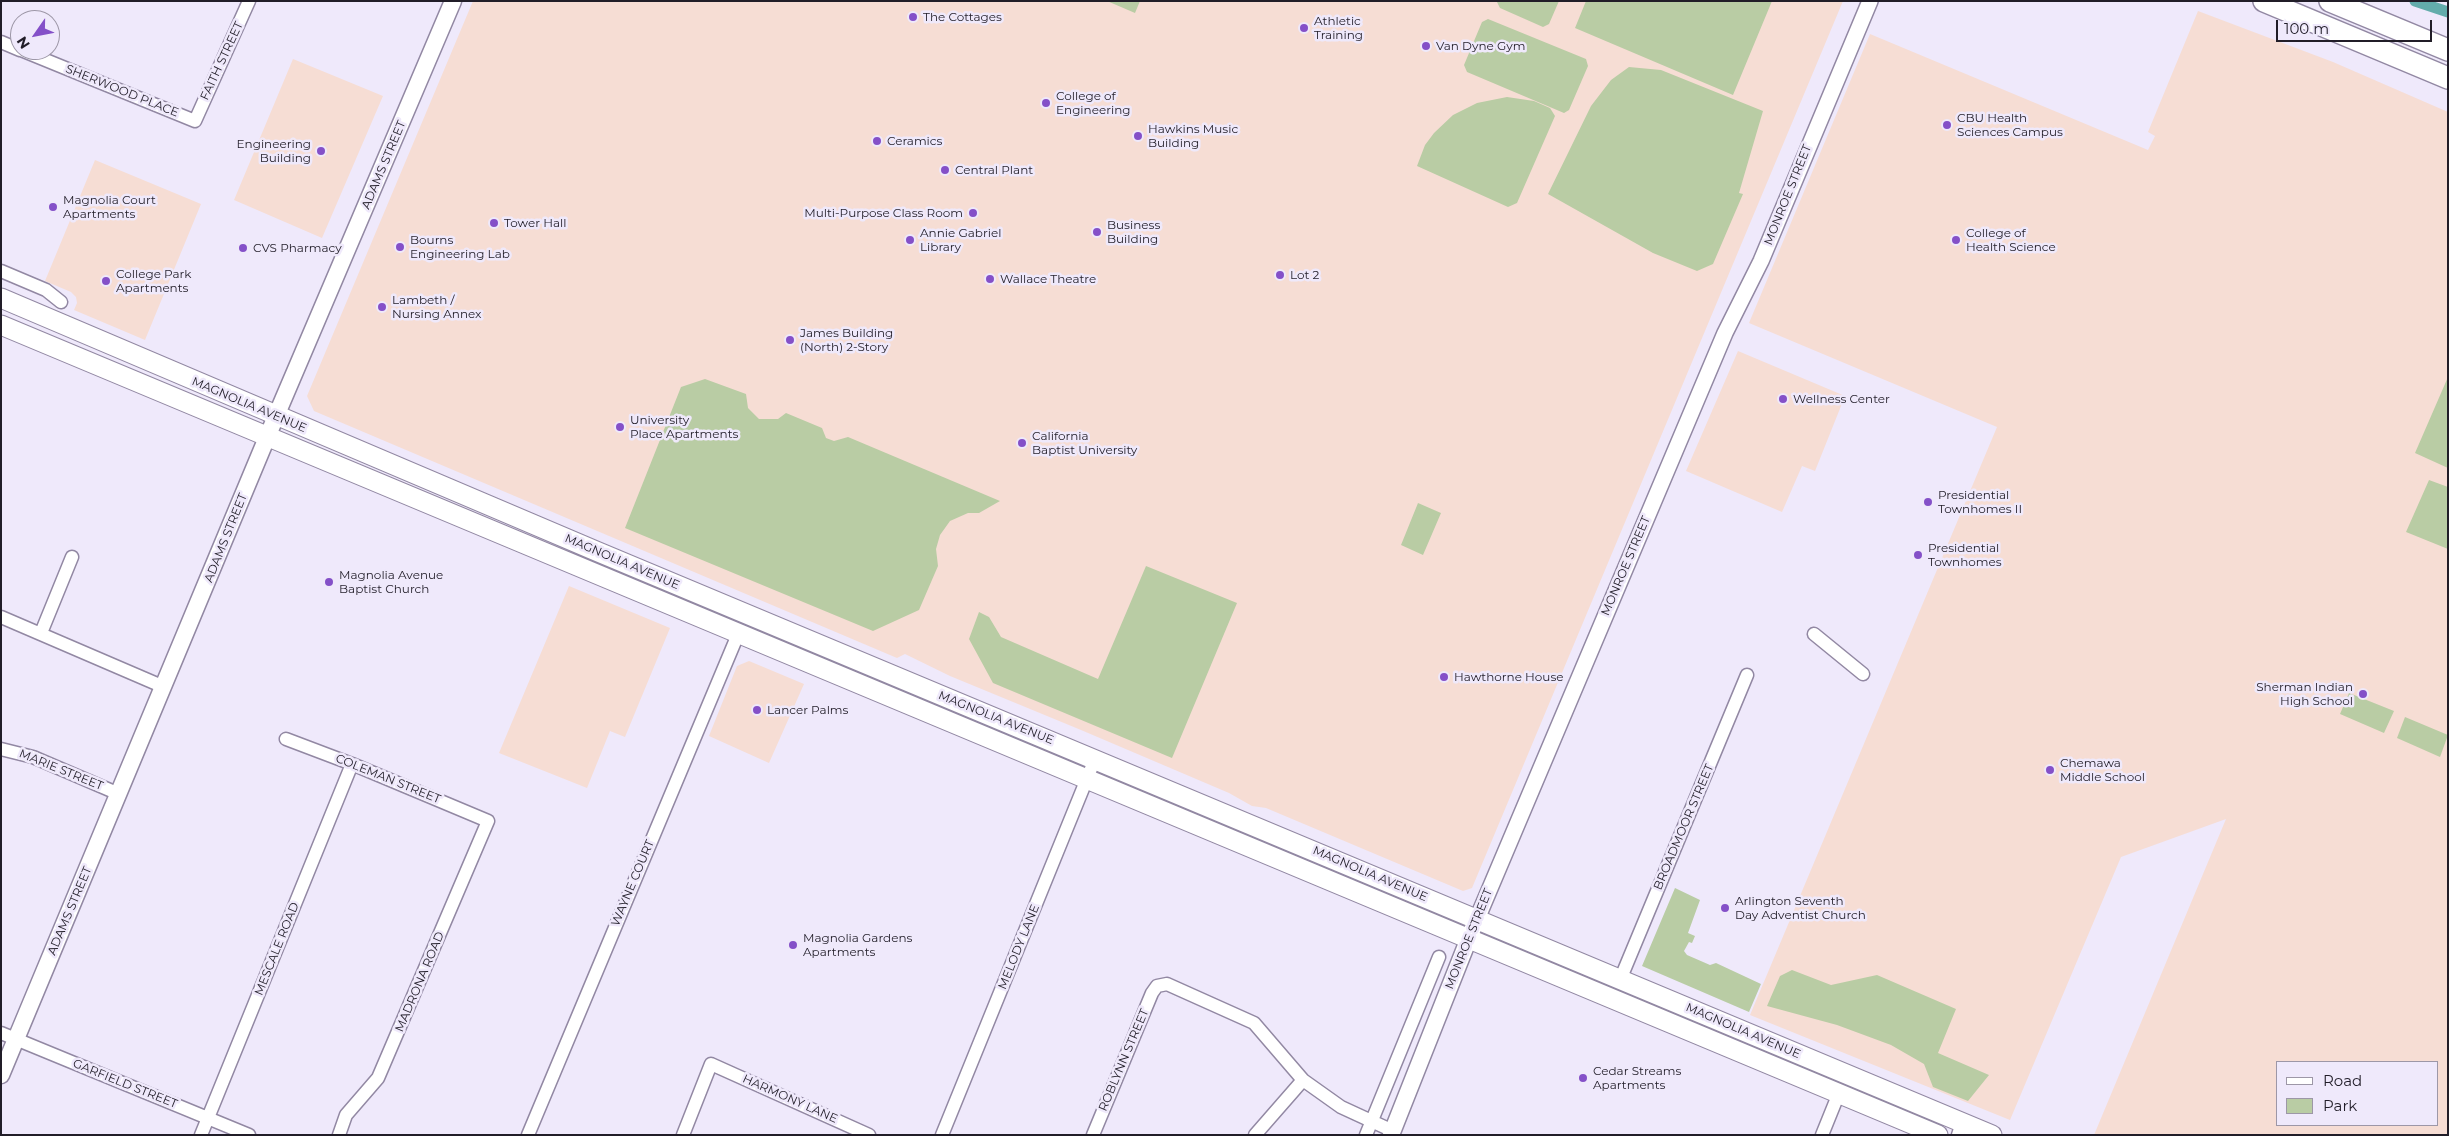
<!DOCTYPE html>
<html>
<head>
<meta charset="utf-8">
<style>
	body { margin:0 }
	#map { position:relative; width:2449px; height:1136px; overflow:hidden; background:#efe9fb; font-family:Montserrat,sans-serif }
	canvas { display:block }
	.frame { position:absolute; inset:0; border:2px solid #211d28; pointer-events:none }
	.legend { position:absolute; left:2276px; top:1061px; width:162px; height:65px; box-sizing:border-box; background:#efe9fb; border:1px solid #9d97a7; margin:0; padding:6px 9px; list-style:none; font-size:15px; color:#211d28 }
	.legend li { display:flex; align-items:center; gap:10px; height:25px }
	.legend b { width:25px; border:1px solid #9d97a7 }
	.north { position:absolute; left:10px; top:10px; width:50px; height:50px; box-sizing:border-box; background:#efe9fb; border:1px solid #9d97a7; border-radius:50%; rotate:237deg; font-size:14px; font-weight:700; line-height:20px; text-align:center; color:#211d28 }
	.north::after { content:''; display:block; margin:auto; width:18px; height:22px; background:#8450c8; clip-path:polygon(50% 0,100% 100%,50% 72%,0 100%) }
	.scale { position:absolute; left:2276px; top:20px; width:156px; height:22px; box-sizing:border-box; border:2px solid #211d28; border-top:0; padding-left:6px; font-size:15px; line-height:18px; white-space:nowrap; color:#211d28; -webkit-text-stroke:4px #efe9fb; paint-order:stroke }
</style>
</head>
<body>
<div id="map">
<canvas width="2449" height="1136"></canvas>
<div class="frame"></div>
<ul class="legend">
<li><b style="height:6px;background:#fff"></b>Road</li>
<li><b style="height:14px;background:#b9cca4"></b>Park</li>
</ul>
<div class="north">N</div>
<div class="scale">100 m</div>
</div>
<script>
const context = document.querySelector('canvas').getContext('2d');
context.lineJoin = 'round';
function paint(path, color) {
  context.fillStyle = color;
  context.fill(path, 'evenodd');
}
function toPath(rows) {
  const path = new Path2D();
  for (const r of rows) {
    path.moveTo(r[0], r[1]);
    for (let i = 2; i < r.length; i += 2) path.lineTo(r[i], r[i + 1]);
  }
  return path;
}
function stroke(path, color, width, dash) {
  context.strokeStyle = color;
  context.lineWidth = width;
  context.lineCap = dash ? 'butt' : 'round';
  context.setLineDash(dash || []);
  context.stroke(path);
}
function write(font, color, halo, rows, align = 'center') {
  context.font = font + ' Montserrat,sans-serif';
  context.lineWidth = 5;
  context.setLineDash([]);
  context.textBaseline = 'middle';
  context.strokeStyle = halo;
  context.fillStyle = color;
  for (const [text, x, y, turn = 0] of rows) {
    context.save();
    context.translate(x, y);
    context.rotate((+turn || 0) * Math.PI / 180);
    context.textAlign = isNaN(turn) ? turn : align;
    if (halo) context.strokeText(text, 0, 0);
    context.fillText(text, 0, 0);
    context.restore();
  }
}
paint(toPath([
	[473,1,1843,1,1472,888,1463,891,1266,808,1252,806,1229,793,1081,730,950,676,905,654,897,658,314,411,307,396],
	[2198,11,2333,62,2448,112,2448,1135,2094,1135,2226,819,2121,857,2010,1120,1750,1015,1997,427,1749,323,1870,34,2148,150,2155,136,2148,132],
	[2278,1062,2438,1062,2438,1125,2278,1125],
	[293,59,383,96,322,238,234,200],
	[95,160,201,204,145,340,74,310,77,303,76,297,71,292,45,281],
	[1738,351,1845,396,1815,471,1802,466,1782,512,1686,471],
	[569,586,670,628,625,737,610,731,587,788,499,753],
	[749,661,804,684,769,763,709,736,737,666]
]), '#f6ddd4');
paint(toPath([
	[1107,1,1140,1,1135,13],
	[1559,1,1549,24,1543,27,1500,8,1497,2],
	[1586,1,1772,1,1733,95,1575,28],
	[1488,19,1586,59,1588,66,1569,110,1564,113,1467,72,1464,65,1482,22],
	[1629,67,1661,70,1763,111,1739,193,1743,194,1713,264,1697,271,1653,253,1548,194,1591,106,1611,80],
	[1507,97,1534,101,1550,108,1555,116,1517,203,1508,207,1417,166,1425,145,1434,133,1453,115,1477,103],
	[2448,377,2448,468,2415,453],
	[705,379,746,394,748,408,759,419,778,419,786,413,822,428,826,438,834,441,848,437,1000,501,979,513,968,513,950,521,940,535,936,549,938,566,919,610,873,631,625,528,681,387],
	[2429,480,2448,487,2448,549,2406,532],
	[1418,503,1441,513,1423,555,1401,545],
	[1146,566,1237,603,1172,758,993,683,969,639,979,612,989,617,1001,637,1098,679],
	[2349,693,2394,711,2384,733,2340,714],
	[2405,717,2448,735,2440,757,2397,738],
	[1675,888,1700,900,1688,933,1695,936,1692,943,1689,942,1684,951,1687,955,1710,965,1716,963,1761,984,1749,1012,1642,966],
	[1792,970,1831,985,1877,975,1956,1009,1938,1053,1989,1075,1968,1101,1933,1087,1924,1064,1891,1045,1837,1025,1767,1006,1780,976]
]), '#b9cca4');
stroke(toPath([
	[2415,1,2448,12]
]), '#63acab', 11);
const minor = toPath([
	[1,42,20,50],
	[21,50,195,121,249,1],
	[1,271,46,290,61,302],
	[1,617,164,687],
	[41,633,72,557],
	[1814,634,1863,674],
	[286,739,352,764,488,821,378,1078,346,1115,339,1135],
	[1,749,33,757,119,794],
	[1620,980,1747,675],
	[1,1033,249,1135],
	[201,1135,352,764],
	[528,1135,739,632],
	[683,1135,711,1064,869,1135],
	[942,1135,1095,759],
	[1093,1135,1152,993,1157,986,1167,984,1254,1023,1303,1080,1341,1107,1393,1131],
	[1255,1135,1303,1080],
	[1366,1135,1439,957],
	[1822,1135,1839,1093],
	[1958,1135,1962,1123]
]);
const tertiary = toPath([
	[1477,919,1725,333,1761,261,1870,1]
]);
const secondary = toPath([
	[1,1075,268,435,453,1],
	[1391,1135,1473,928]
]);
const primary = toPath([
	[1,298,596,551,1992,1135],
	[1,325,1938,1135]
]);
const motorway = toPath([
	[2264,1,2448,78],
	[2330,1,2448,50]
]);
stroke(minor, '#9288a3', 15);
stroke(tertiary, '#9288a3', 18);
stroke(secondary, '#9288a3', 19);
stroke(primary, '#9288a3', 21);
stroke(motorway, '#9288a3', 24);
stroke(minor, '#fff', 12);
stroke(tertiary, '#fff', 15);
stroke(secondary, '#fff', 16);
stroke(primary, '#fff', 19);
stroke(motorway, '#fff', 21);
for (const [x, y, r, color] of [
	[913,17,5,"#8450c8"],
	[1304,28,5,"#8450c8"],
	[1426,46,5,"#8450c8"],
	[1046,103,5,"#8450c8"],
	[1947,125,5,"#8450c8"],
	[1138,136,5,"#8450c8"],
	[877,141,5,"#8450c8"],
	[321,151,5,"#8450c8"],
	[945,170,5,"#8450c8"],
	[53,207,5,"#8450c8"],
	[973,213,5,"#8450c8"],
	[494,223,5,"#8450c8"],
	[1097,232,5,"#8450c8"],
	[910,240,5,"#8450c8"],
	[1956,240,5,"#8450c8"],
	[400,247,5,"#8450c8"],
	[243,248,5,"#8450c8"],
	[1280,275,5,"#8450c8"],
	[990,279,5,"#8450c8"],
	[106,281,5,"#8450c8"],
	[382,307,5,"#8450c8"],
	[790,340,5,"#8450c8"],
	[1783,399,5,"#8450c8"],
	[620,427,5,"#8450c8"],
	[1022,443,5,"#8450c8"],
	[1928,502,5,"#8450c8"],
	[1918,555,5,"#8450c8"],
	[329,582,5,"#8450c8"],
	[1444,677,5,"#8450c8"],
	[2363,694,5,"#8450c8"],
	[757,710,5,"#8450c8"],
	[2050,770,5,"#8450c8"],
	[1725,908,5,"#8450c8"],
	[793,945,5,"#8450c8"],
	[1583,1078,5,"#8450c8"]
]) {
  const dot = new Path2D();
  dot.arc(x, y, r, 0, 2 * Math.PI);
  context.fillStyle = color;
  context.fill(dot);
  stroke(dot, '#efe9fb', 2);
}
write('12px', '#211d28', '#efe9fb', [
	["The Cottages",923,17],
	["Athletic",1314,21],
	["Training",1314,35],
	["Van Dyne Gym",1436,46],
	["College of",1056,96],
	["Engineering",1056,110],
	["CBU Health",1957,118],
	["Sciences Campus",1957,132],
	["Hawkins Music",1148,129],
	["Building",1148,143],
	["Ceramics",887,141],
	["Engineering",311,144,"right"],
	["Building",311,158,"right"],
	["Central Plant",955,170],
	["Magnolia Court",63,200],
	["Apartments",63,214],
	["Multi-Purpose Class Room",963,213,"right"],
	["Tower Hall",504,223],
	["Business",1107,225],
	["Building",1107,239],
	["Annie Gabriel",920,233],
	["Library",920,247],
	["College of",1966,233],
	["Health Science",1966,247],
	["Bourns",410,240],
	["Engineering Lab",410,254],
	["CVS Pharmacy",253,248],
	["College Park",116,274],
	["Apartments",116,288],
	["Lot 2",1290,275],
	["Wallace Theatre",1000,279],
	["Lambeth /",392,300],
	["Nursing Annex",392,314],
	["James Building",800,333],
	["(North) 2-Story",800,347],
	["Wellness Center",1793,399],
	["University",630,420],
	["Place Apartments",630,434],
	["California",1032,436],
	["Baptist University",1032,450],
	["Presidential",1938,495],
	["Townhomes II",1938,509],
	["Presidential",1928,548],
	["Townhomes",1928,562],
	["Magnolia Avenue",339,575],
	["Baptist Church",339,589],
	["Hawthorne House",1454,677],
	["Sherman Indian",2353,687,"right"],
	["High School",2353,701,"right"],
	["Lancer Palms",767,710],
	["Chemawa",2060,763],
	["Middle School",2060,777],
	["Arlington Seventh",1735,901],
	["Day Adventist Church",1735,915],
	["Magnolia Gardens",803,938],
	["Apartments",803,952],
	["Cedar Streams",1593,1071],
	["Apartments",1593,1085]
], 'left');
write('12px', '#211d28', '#efe9fb', [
	["FAITH STREET",222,61,-65],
	["SHERWOOD PLACE",122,91,22],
	["ADAMS STREET",384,165,-67],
	["MONROE STREET",1788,195,-68],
	["MAGNOLIA AVENUE",249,405,23],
	["ADAMS STREET",226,538,-68],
	["MAGNOLIA AVENUE",622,562,23],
	["MONROE STREET",1626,566,-67],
	["MAGNOLIA AVENUE",996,718,22],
	["MARIE STREET",61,770,22],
	["COLEMAN STREET",388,779,22],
	["BROADMOOR STREET",1684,827,-67],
	["MAGNOLIA AVENUE",1370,874,23],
	["WAYNE COURT",633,883,-67],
	["ADAMS STREET",70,911,-67],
	["MONROE STREET",1469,939,-68],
	["MELODY LANE",1019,947,-68],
	["MESCALE ROAD",277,949,-68],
	["MADRONA ROAD",420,982,-67],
	["MAGNOLIA AVENUE",1743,1031,23],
	["ROBLYNN STREET",1124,1060,-67],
	["GARFIELD STREET",125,1084,22],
	["HARMONY LANE",790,1099,24]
]);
</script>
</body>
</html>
